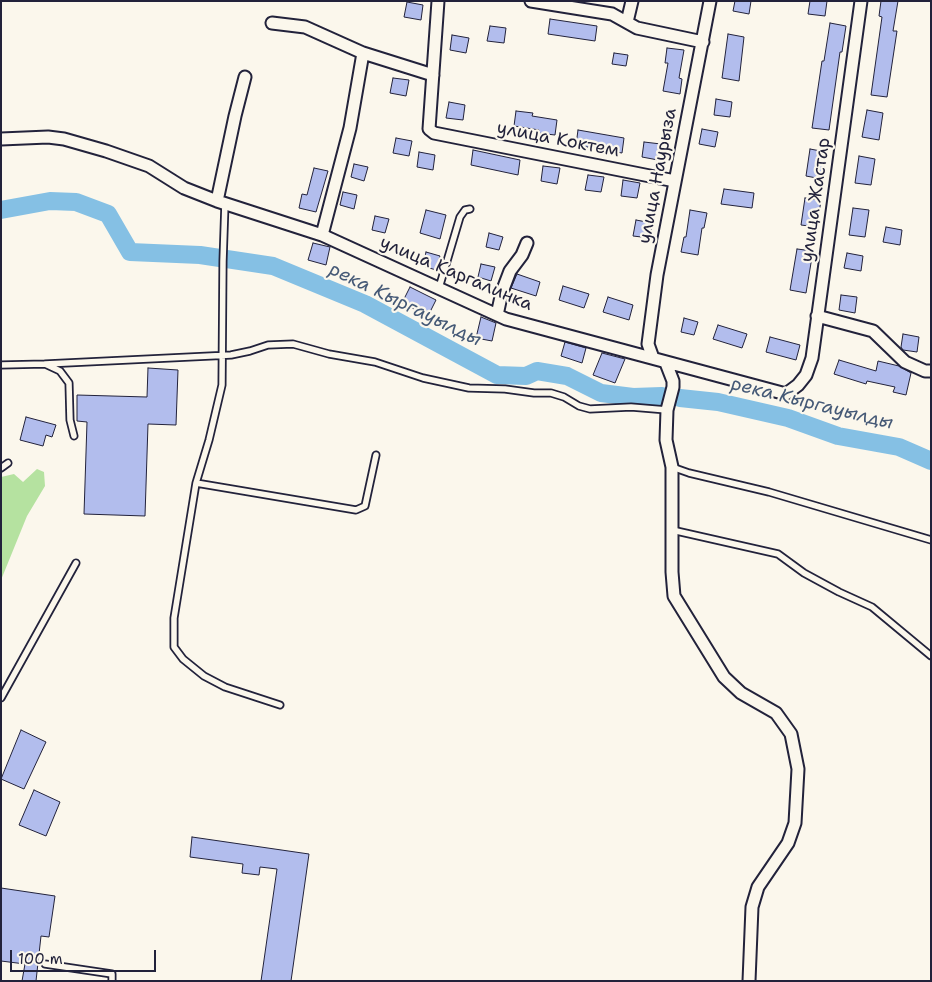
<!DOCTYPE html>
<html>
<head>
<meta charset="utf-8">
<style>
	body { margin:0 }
	#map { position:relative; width:932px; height:982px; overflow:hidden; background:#fbf7ec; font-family:"Shantell Sans",sans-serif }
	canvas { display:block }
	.frame { position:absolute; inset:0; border:2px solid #22223b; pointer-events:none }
	.scale { position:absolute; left:10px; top:950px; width:146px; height:22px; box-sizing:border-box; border:2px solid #22223b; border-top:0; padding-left:6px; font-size:15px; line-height:18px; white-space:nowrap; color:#22223b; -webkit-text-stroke:4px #fbf7ec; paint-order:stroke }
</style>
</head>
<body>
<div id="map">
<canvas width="932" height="982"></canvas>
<div class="frame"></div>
<div class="scale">100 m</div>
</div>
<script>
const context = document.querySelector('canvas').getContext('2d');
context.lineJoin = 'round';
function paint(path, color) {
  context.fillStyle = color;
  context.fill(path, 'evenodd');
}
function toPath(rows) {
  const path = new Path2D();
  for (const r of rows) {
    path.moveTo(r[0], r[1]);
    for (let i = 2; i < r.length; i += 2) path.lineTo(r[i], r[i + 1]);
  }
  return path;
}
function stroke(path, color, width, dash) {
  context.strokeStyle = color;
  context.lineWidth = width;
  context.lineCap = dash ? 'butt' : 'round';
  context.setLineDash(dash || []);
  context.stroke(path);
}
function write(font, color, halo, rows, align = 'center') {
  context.font = font + ' "Shantell Sans",sans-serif';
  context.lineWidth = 4.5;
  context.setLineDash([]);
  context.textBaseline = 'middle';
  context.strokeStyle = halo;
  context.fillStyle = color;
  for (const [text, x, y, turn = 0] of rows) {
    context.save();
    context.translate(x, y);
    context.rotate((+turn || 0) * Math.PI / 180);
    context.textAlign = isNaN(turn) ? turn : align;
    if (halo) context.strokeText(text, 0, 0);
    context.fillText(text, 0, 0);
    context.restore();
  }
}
paint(toPath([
	[37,469,44,472,45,486,27,516,1,580,1,477,14,474,23,482]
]), '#b5e2a0');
stroke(toPath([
	[1,210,50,201,76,202,108,214,130,252,200,255,273,266,365,304,497,375,526,376,537,371,567,376,601,393,633,397,662,396],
	[680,398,718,402,788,418,838,436,899,447,931,461]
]), '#85c0e4', 18);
const building = toPath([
	[735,1,751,1,749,14,733,11,735,1],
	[810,1,827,1,825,16,808,14,810,1],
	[881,1,898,1,893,31,897,31,887,97,871,95,882,17,879,16,881,1],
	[407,2,423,5,421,20,404,17,407,2],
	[550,19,597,26,595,41,548,34,550,19],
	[830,23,846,26,842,52,840,52,829,130,812,128,822,61,824,61,830,23],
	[490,26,506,28,504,43,487,41,490,26],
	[728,34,744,37,739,81,722,78,728,34],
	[452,35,469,38,466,53,450,50,452,35],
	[667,48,684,50,679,78,682,79,680,94,663,91,668,63,665,63,667,48],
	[614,53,628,55,626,66,612,64,614,53],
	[393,78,409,80,406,96,390,93,393,78],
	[716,99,732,102,730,117,714,115,716,99],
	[449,102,465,105,463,120,446,118,449,102],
	[867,110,883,113,879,140,862,137,867,110],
	[516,111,533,113,532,116,557,120,555,135,538,133,539,130,514,126,516,111],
	[702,129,718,132,715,147,699,144,702,129],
	[578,130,624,138,622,153,576,145,578,130],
	[396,138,412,141,409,156,393,153,396,138],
	[644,142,661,144,658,160,642,157,644,142],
	[810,149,826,152,822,179,806,176,810,149],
	[473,150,520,160,518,175,471,165,473,150],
	[419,152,435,155,433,170,417,167,419,152],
	[859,156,875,159,871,185,855,183,859,156],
	[354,164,368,167,364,181,351,177,354,164],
	[543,166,560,168,557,184,541,181,543,166],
	[314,168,328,171,316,212,299,208,302,194,307,195,314,168],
	[588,175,604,177,601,192,585,190,588,175],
	[623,180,640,183,637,198,621,196,623,180],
	[724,189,754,193,752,208,721,204,724,189],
	[343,192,357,195,354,209,340,205,343,192],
	[805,198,821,200,817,227,801,225,805,198],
	[853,208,869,210,865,237,849,235,853,208],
	[426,210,446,215,440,239,420,233,426,210],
	[690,210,707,213,704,228,702,228,698,255,681,252,684,237,686,237,690,210],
	[375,216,389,219,385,233,372,230,375,216],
	[636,220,652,223,650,238,633,236,636,220],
	[886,227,902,230,900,245,883,242,886,227],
	[489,233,503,237,499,250,486,247,489,233],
	[313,243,330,247,326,265,308,260,313,243],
	[797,249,813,251,806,293,790,290,797,249],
	[426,252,440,256,436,270,423,266,426,252],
	[847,253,863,256,861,271,844,268,847,253],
	[481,264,495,267,491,281,478,277,481,264],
	[517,274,540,282,536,296,511,288,517,274],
	[563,286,589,294,584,308,559,300,563,286],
	[410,287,436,300,428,316,402,303,410,287],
	[841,295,857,297,855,313,839,310,841,295],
	[608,297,633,305,629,320,603,312,608,297],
	[481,317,496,323,492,341,476,338,481,317],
	[684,318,698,322,694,335,681,332,684,318],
	[718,325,747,334,742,348,713,339,718,325],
	[903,334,919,337,917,352,903,350,901,347,903,334],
	[770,337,800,345,796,360,766,352,770,337],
	[565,342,586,348,582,363,561,356,565,342],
	[602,353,625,359,615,383,593,375,602,353],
	[839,360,876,371,878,361,899,366,911,373,906,395,893,392,895,387,867,381,866,384,834,374,839,360],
	[148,368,178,370,176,425,148,424,145,516,84,514,87,422,77,421,77,395,147,397,148,368],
	[26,417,56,425,52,437,46,435,43,446,20,440,26,417],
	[21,730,46,742,24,789,1,779,21,730],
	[34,790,60,802,46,836,19,825,34,790],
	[192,837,309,854,291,981,261,981,277,869,260,867,259,875,242,873,243,864,190,857,192,837],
	[1,888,55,896,49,937,41,936,36,981,22,981,25,964,1,961,1,888]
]);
paint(building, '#b2bded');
stroke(building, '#22223b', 1);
const service = toPath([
	[225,203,223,261,222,385,209,440,196,483,174,618,174,647,183,659,204,676,225,687,280,705],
	[439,288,460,217,465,210,470,209],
	[45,364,231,355,250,351,268,345,293,344,329,354,375,362,423,378,469,388,505,389,534,393,551,393,564,397,579,406,590,409,631,407,667,410],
	[1,365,45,364,60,371,69,383,70,420,74,436],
	[672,467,689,473,769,492,931,540],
	[1,468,8,463],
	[196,483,356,510,365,506,376,455],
	[672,530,778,554,804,573,839,592,872,607,931,656],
	[1,698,76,563],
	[45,964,112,974,112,981]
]);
const minor = toPath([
	[438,1,429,129,434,133,675,181],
	[531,1,612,14,637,28,703,42],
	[627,22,632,1],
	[272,23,305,27,363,53,433,75],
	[363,53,350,128,322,235,506,319,786,394,798,385,806,375,812,358,861,1],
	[1,139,48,137,64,139,106,151,149,166,184,188,217,201,322,235],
	[217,201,235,116,245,77],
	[497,315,502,292,510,271,522,255,527,243],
	[817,316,873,331,905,362,925,371,931,371],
	[653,358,648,344,657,275,710,1],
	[666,363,673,381,673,387,667,410,666,440,672,467,672,572,674,596,724,677,741,693,776,713,791,734,798,769,795,823,788,843,758,887,752,907,749,981]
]);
stroke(service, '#22223b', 9);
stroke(minor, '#22223b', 15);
stroke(service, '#fbf7ec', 5.5);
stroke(minor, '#fbf7ec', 11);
write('18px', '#22223b', '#fbf7ec', [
	["улица Коктем",558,140,11],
	["улица Наурыза",658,176,-79],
	["улица Жастар",816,200,-82],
	["улица Каргалинка",456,274,23]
]);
write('italic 19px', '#455976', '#fbf7ec', [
	["река Кыргауылды",405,305,26],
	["река Кыргауылды",812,404,14]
]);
</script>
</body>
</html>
